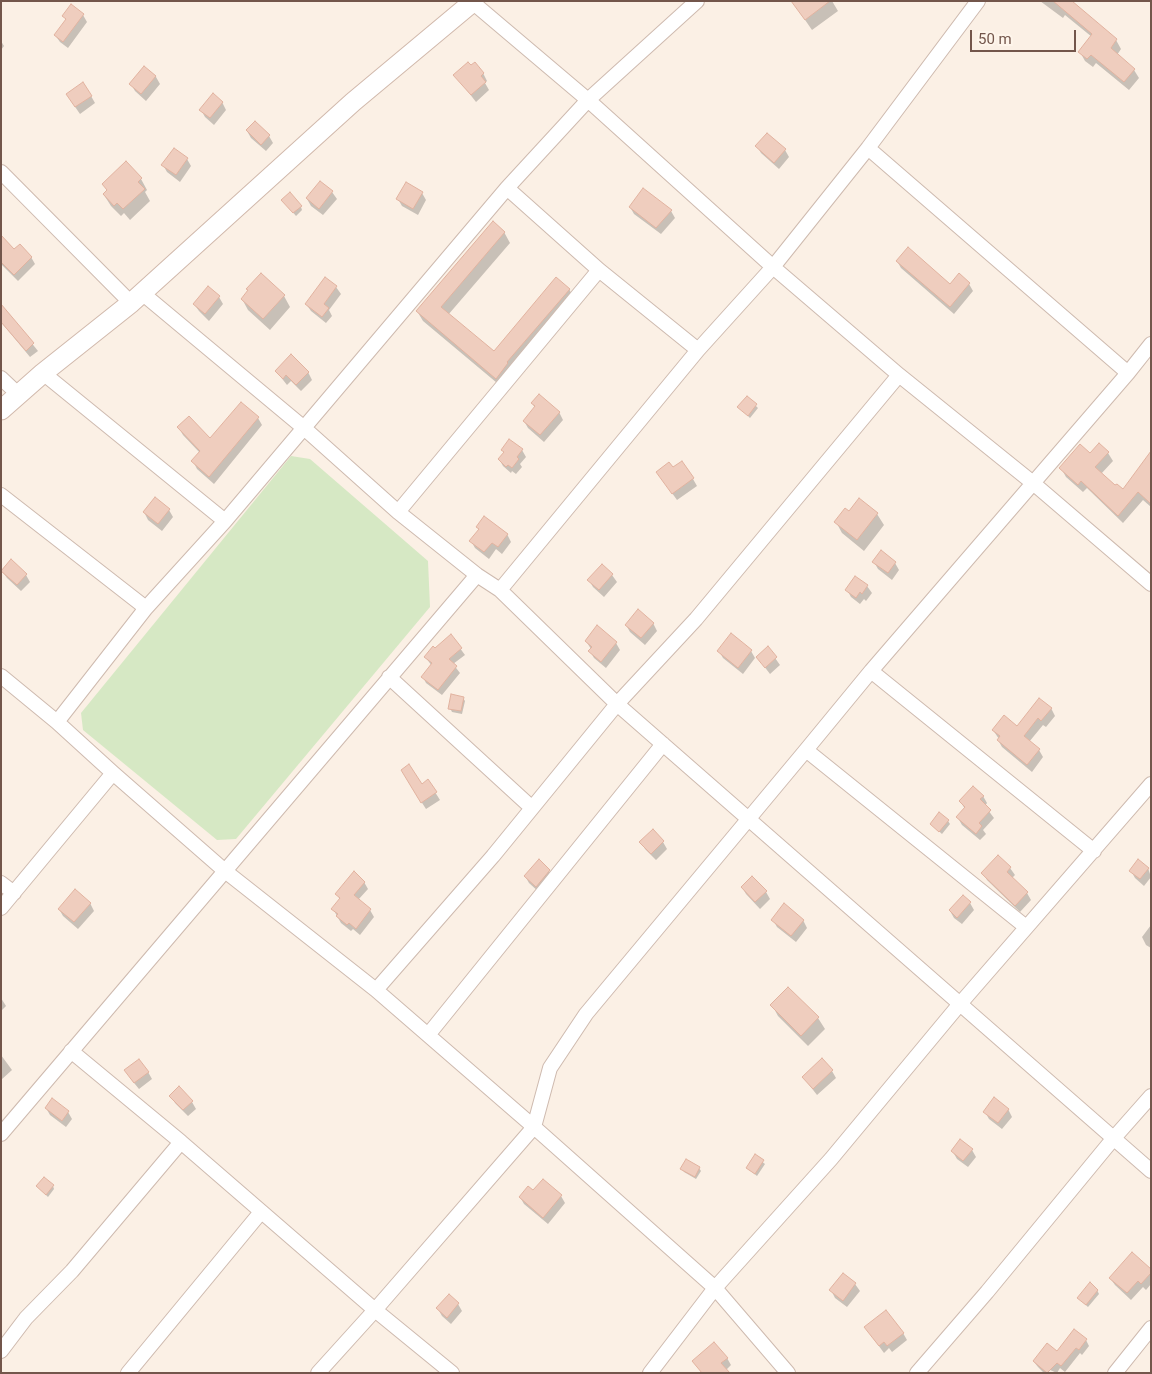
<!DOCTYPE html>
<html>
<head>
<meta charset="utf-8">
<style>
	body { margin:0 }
	#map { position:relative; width:1152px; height:1374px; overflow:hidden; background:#fbf0e5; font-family:Roboto,sans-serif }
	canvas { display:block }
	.frame { position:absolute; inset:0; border:2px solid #73564b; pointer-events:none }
	.scale { position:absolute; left:970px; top:30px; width:106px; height:22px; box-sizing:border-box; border:2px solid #73564b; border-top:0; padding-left:6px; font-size:15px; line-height:18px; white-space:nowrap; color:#73564b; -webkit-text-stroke:4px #fef5eb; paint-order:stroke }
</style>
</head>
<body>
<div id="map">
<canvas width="1152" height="1374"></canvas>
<div class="frame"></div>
<div class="scale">50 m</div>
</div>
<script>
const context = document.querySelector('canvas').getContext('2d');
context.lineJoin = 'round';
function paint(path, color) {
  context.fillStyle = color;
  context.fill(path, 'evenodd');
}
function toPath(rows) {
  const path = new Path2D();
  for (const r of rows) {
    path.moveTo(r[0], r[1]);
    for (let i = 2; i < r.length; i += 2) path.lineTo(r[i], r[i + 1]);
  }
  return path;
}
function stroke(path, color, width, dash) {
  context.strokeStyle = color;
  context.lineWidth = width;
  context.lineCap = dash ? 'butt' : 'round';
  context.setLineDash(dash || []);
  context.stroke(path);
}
paint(toPath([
	[291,456,310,459,428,561,430,607,236,839,217,840,83,730,81,713]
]), '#d6e8c4');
paint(toPath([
	[792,1,832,1,838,11,812,30],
	[1040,1,1075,1,1073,4,1116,40,1121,49,1117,55,1134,70,1139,78,1129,90,1096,63,1093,67,1085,61,1080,52,1092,37,1065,15,1063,18],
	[71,6,83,15,87,22,68,48,60,42,55,35,66,20,64,16],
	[1,41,4,46,1,50],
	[145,68,156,77,160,84,146,101,135,91,131,84],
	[483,73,487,81,485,83,489,90,476,102,455,75],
	[91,96,95,103,80,114,71,101],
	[222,102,226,110,214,125,205,117,201,110],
	[247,131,269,136,273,143,266,151,251,138],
	[757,146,785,150,789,157,779,169,761,153],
	[187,159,191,166,180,182,167,172,163,165],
	[141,179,147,190,145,192,150,201,130,220,124,213,121,216,111,206,104,195,108,192,103,184],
	[320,182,332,192,337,199,323,215,311,206,307,199],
	[643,190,671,211,675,218,661,234,634,214,630,207],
	[422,193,426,200,418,215,402,206,398,199],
	[285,203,301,207,302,210,296,216],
	[504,232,510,243,448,315,494,353,569,289,575,300,503,388,423,321,417,311],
	[1,240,14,251,31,257,35,264,18,281,1,264],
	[897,261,950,285,969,284,973,291,954,314,901,268],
	[261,275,284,296,290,307,270,330,248,310,242,299],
	[325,279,336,287,341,294,329,310,332,316,326,323,311,311,306,304],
	[209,288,219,297,223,304,209,321,199,311,194,304],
	[6,311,38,351,30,357,1,322],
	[276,371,308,372,312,380,301,391,291,381,287,385],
	[747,397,758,408,750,418,739,407],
	[532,403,559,412,563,420,544,442,528,428,524,421,535,408],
	[258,418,262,425,214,484,197,469,193,461,200,453,183,435,179,428,210,440],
	[503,450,522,450,526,457,520,464,522,467,516,474,512,471,511,473,503,466,499,459,504,453],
	[1108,453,1113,461,1101,474,1115,487,1123,491,1151,456,1151,507,1143,500,1123,523,1087,488,1083,492,1066,477,1061,468,1090,454],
	[673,468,693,479,697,486,677,500,662,479],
	[860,500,877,514,884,525,864,551,842,533,836,522,850,513],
	[169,510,173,517,162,531,148,520,144,512],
	[477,527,507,534,511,542,502,554,496,549,489,559,475,548,471,541,479,530],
	[874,562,895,563,899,570,892,580,878,569],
	[602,565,612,575,617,582,604,597,593,587,589,580],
	[2,571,26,575,30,582,21,591,7,578],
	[855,577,867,586,872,593,866,601,864,599,860,604,851,597,847,590],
	[653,623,657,631,645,645,630,632,626,625],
	[731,635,751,651,755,658,743,674,723,658,719,651],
	[451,636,465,655,453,664,460,673,442,695,426,683,423,677,432,666,426,658],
	[586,641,616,643,620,650,606,668,594,658,590,651,591,649],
	[768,648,780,665,770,674,757,657],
	[463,698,465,701,462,714,452,712,450,708],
	[1051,708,1055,716,1046,727,1043,725,1029,742,1039,750,1043,757,1032,772,1002,747,998,740,999,739,993,730,1017,728],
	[406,778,422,785,428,781,440,800,426,809],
	[983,796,987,803,985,806,994,818,983,830,986,834,980,840,962,825,958,818,965,809,960,801],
	[948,821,950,824,942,834,931,824],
	[641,842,663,842,667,849,656,860,645,849],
	[1010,868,1015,875,1012,878,1027,893,1031,900,1020,912,987,880,983,873],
	[1148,868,1151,877,1144,886,1135,878,1131,871],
	[549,871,553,878,540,893,529,883,525,876],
	[752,878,766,892,770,899,760,909,746,894,742,887],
	[364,882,368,889,358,900,370,910,374,917,360,935,353,929,351,931,341,923,333,909,340,900,337,894],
	[90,903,94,911,78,929,63,916,59,909],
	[970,903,974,910,962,924,954,918,950,911],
	[773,920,803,920,807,928,796,942,777,927],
	[1151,925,1151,948,1146,945,1142,937],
	[788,989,818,1018,825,1029,808,1046,778,1016,772,1005],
	[1,998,6,1006,1,1011],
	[1,1055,12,1070,1,1080],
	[832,1071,836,1078,817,1095,803,1077],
	[148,1072,152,1079,139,1089,130,1078],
	[171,1096,192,1102,196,1109,188,1116,175,1103],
	[46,1108,68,1112,72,1119,66,1127,50,1115],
	[1008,1109,1012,1117,1002,1129,989,1119,985,1112],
	[972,1150,976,1157,968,1167,957,1159,953,1152],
	[755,1156,765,1164,757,1176,747,1168],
	[699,1168,701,1171,696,1179,684,1172,682,1169],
	[37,1186,53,1186,54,1189,48,1197],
	[533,1192,561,1196,565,1203,548,1224,524,1204,520,1197],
	[1151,1270,1151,1284,1146,1290,1143,1287,1131,1300,1115,1285,1110,1278],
	[843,1274,855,1284,860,1291,847,1307,835,1298,831,1290],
	[1097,1290,1099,1294,1088,1307,1078,1298],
	[449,1296,458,1304,462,1311,451,1324,442,1316,438,1309],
	[903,1333,907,1340,892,1352,889,1348,884,1353,870,1334],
	[1086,1340,1089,1346,1082,1355,1080,1353,1065,1372,1060,1368,1057,1373,1050,1370,1048,1373,1044,1373,1038,1367,1034,1362],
	[727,1358,731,1365,726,1370,728,1373,702,1373,694,1362]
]), '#0003');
const building = toPath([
	[791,1,830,1,805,20,791,1],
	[1053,1,1072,1,1117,39,1111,48,1135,69,1124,82,1091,55,1087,59,1078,52,1092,34,1053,1],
	[71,4,84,14,63,42,54,35,66,19,62,16,71,4],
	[468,62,471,65,475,62,484,73,481,76,486,82,471,95,453,75,468,62],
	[144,66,156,76,141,94,129,84,144,66],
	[83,82,92,96,75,107,66,94,83,82],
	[213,93,223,102,210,118,199,110,213,93],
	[255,121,270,135,261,145,246,130,255,121],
	[767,133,786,149,774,163,755,146,767,133],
	[174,148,188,158,176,175,161,165,174,148],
	[126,161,142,178,138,182,145,189,123,209,117,203,114,206,103,194,107,190,102,184,126,161],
	[320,181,333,191,319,209,306,198,320,181],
	[406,182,423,192,413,209,396,199,406,182],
	[643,188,672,210,656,228,629,207,643,188],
	[290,192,302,206,293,213,281,200,290,192],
	[493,221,505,232,441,307,494,351,556,277,570,289,507,362,508,363,496,379,416,311,493,221],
	[1,235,14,249,20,244,32,257,14,275,1,262,1,235],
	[908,247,950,284,959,273,970,283,950,307,896,261,908,247],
	[261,273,285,295,263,319,241,299,248,290,246,289,261,273],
	[325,277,337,286,324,304,329,308,322,317,305,304,325,277],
	[208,286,220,296,205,314,193,304,208,286],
	[1,304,34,343,26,351,1,322,1,304],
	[291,354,309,372,296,385,286,375,283,379,275,371,291,354],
	[539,394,560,412,540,435,523,421,535,406,531,403,539,394],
	[747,396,757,404,748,416,737,407,747,396],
	[241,402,259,417,209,477,191,461,200,451,177,427,189,416,210,438,241,402],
	[509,439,523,449,517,457,519,459,512,468,508,465,506,467,498,459,504,452,501,450,509,439],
	[1099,443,1109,452,1095,467,1115,485,1117,484,1123,489,1151,451,1151,504,1138,492,1118,516,1081,481,1078,485,1059,468,1080,444,1090,453,1099,443],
	[682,461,694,478,672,494,656,472,669,462,673,467,682,461],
	[155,497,170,509,158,524,143,512,155,497],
	[859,498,878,513,857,540,834,522,845,508,849,511,859,498],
	[484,516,508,534,498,547,492,543,484,552,469,541,479,529,476,527,484,516],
	[881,550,896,562,888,573,872,562,881,550],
	[11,559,27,574,17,585,1,571,11,559],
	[602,564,613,574,599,590,587,580,602,564],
	[855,576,868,585,862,594,860,592,856,598,845,590,855,576],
	[638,609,654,623,641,638,625,625,638,609],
	[597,625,617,642,601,662,588,651,592,647,585,641,597,625],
	[731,633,752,650,738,668,717,651,731,633],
	[451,634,462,648,449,659,457,666,438,690,421,677,432,663,424,657,433,646,435,648,451,634],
	[768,646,777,657,765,668,756,657,768,646],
	[451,694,464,697,461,711,448,709,451,694],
	[1039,698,1052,708,1041,721,1038,718,1024,736,1040,749,1027,765,997,740,1000,736,992,730,1004,715,1017,726,1039,698],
	[409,764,422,784,428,779,437,792,421,803,401,770,409,764],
	[973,786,984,796,980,799,991,810,979,823,982,826,976,834,956,817,965,807,959,801,973,786],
	[939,812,949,820,939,832,930,824,939,812],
	[653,829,664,841,651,854,639,842,653,829],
	[998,855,1011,867,1007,872,1028,892,1015,906,981,873,998,855],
	[539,859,550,870,536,887,524,876,539,859],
	[1138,859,1149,868,1140,879,1129,871,1138,859],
	[354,871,365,882,354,895,371,909,356,929,349,923,347,925,336,916,338,914,331,909,340,898,335,894,354,871],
	[752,876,767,891,755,902,741,887,752,876],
	[75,889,91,903,74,922,58,909,75,889],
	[963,895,971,902,957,918,949,910,963,895],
	[784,903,804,920,791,936,771,920,784,903],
	[788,987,819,1017,801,1036,770,1005,788,987],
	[822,1058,833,1070,813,1089,802,1077,822,1058],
	[139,1059,149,1072,134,1083,124,1070,139,1059],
	[179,1086,193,1101,183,1110,169,1096,179,1086],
	[994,1097,1009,1109,998,1123,983,1112,994,1097],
	[52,1098,69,1111,62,1121,45,1108,52,1098],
	[960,1139,973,1149,963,1161,951,1151,960,1139],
	[755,1154,764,1160,755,1174,746,1168,755,1154],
	[686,1159,700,1167,695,1177,680,1169,686,1159],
	[44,1177,54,1185,46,1195,36,1186,44,1177],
	[543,1179,562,1195,543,1218,519,1197,528,1186,533,1190,543,1179],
	[1132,1252,1151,1269,1151,1273,1141,1284,1138,1281,1127,1293,1109,1278,1132,1252],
	[843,1273,856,1283,843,1301,829,1290,843,1273],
	[1090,1282,1098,1290,1086,1305,1077,1298,1090,1282],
	[449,1294,459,1303,447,1318,436,1308,449,1294],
	[886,1310,904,1333,887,1346,884,1342,879,1346,864,1327,886,1310],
	[1074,1329,1087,1339,1079,1350,1076,1348,1061,1366,1057,1363,1047,1373,1033,1361,1047,1343,1057,1351,1074,1329],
	[714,1342,728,1358,721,1363,730,1373,702,1373,692,1361,714,1342]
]);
paint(building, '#efcdbe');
stroke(building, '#e1b29f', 1);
const street = toPath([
	[471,1,588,100,773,267,899,375,1033,483,1151,584],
	[868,148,1128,373],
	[1,172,131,303],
	[507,188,599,270,698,350],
	[142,293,304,428,398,512,477,575,500,590,617,704,1151,1171],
	[43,373,225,521],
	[1,378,19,395],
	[1,495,146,608],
	[398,512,599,270],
	[500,590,698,350,773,267,868,148,978,1],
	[871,671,1094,851],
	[1,676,57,722,113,773,225,871,376,990,534,1127,715,1288,788,1373],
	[389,677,532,808],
	[57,722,146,608,225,521,507,188,588,100,697,1],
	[806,750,1026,927],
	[1,883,14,893],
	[1,908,113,773],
	[376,990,493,856,617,704,696,619,899,375],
	[428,1035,663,744],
	[71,1051,181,1142,375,1310,452,1373],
	[1,1134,477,575],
	[1,1351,26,1318,72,1271,181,1142],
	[128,1373,261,1212],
	[318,1373,375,1310,534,1127,550,1068,586,1014,806,750,871,671,1128,373,1151,344],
	[650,1373,715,1288,831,1159,959,1005,1151,784],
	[917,1373,987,1292,1113,1139,1151,1096],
	[1115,1373,1151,1328]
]);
const secondary = toPath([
	[1,410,43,373,131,303,353,102,474,1]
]);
stroke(street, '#cebaaf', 16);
stroke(secondary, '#d1b9ac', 21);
stroke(street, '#fff', 14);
stroke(secondary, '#fff', 19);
</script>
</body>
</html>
